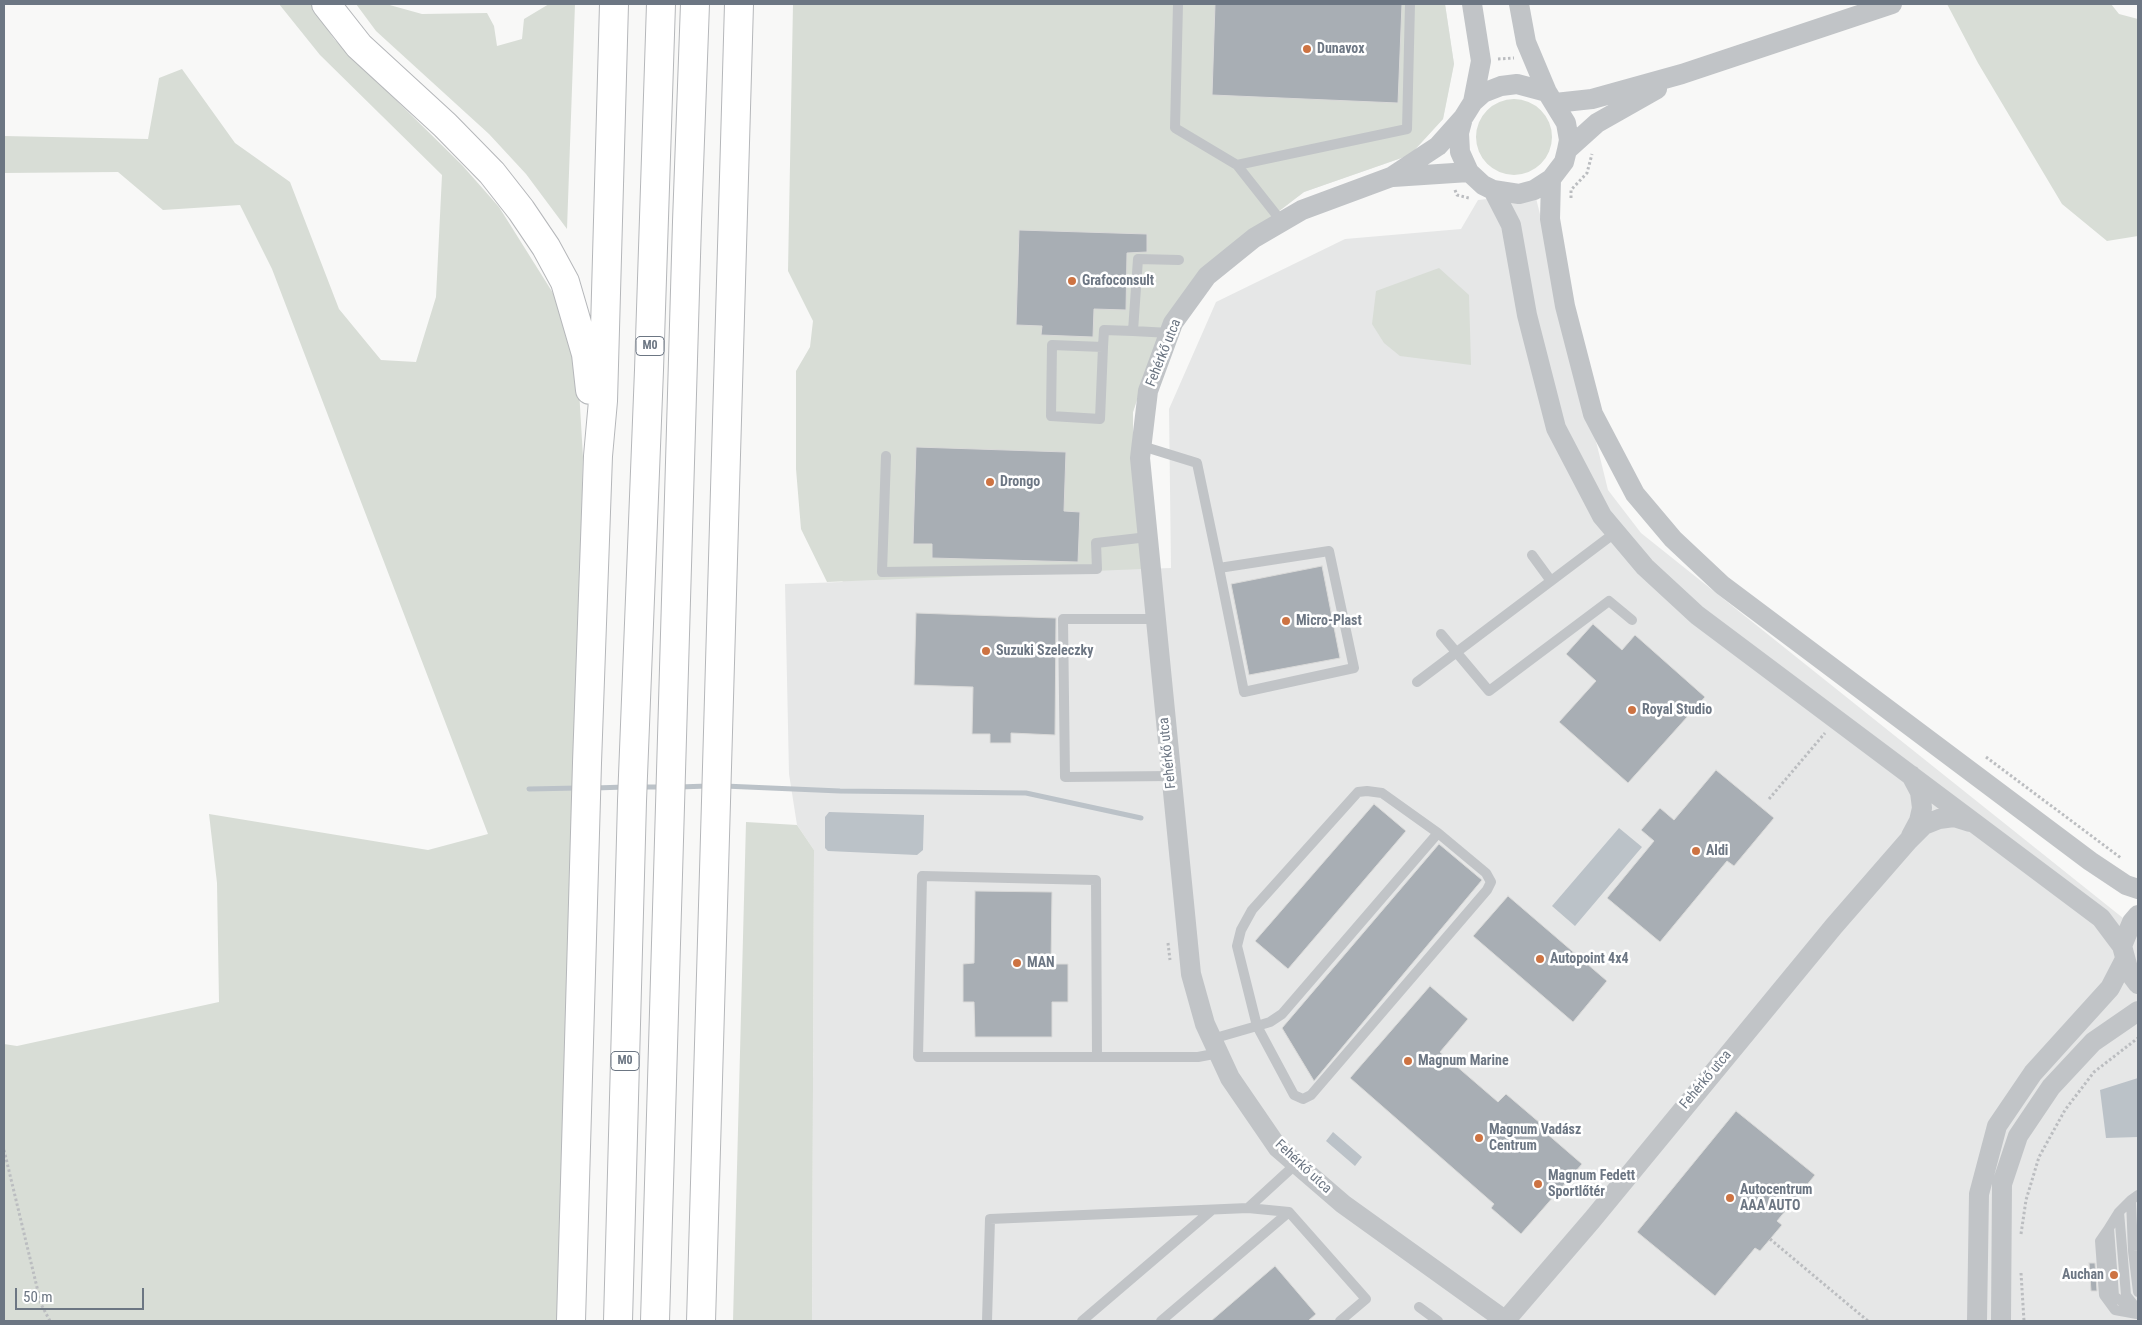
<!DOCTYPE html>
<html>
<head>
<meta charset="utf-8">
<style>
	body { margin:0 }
	#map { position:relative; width:2142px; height:1325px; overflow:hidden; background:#f8f8f7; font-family:"Roboto Condensed",sans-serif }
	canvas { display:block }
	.frame { position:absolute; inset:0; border:5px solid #6c7683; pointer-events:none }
	.scale { position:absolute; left:15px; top:1288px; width:129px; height:22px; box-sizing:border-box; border:2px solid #6c7683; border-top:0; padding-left:6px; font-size:15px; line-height:18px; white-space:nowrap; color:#6c7683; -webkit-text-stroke:4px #fff; paint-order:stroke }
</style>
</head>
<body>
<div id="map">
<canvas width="2142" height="1325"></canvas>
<div class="frame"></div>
<div class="scale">50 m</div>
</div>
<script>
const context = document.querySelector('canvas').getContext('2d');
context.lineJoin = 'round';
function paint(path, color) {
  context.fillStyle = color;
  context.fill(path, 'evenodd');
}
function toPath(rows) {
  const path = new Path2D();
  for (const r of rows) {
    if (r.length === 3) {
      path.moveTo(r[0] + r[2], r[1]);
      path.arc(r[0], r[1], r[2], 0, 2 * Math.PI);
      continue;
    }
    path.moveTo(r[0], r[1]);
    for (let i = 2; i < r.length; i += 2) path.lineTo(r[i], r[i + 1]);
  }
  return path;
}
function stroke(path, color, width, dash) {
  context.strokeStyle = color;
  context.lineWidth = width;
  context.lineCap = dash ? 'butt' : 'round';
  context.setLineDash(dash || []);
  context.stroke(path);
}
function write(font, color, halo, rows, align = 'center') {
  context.font = font + ' "Roboto Condensed",sans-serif';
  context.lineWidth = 5;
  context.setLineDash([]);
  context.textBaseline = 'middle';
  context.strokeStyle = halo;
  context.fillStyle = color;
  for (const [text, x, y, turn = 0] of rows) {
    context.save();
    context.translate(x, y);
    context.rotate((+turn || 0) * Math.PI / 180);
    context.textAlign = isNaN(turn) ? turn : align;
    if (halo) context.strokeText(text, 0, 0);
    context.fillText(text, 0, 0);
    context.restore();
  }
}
paint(toPath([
	[1445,4,1454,64,1443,119,1410,155,1304,192,1206,267,1154,348,1133,412,1133,482,1142,569,1171,568,1169,409,1216,302,1345,239,1461,229,1478,200,1535,194,1608,490,1641,533,2138,930,2138,1321,812,1321,814,850,797,825,789,774,785,584,842,582]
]), '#e6e7e7');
paint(toPath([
	[279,4,311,4,334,39,462,165,499,207,568,317,577,356,583,457,560,1321,4,1321,4,1044,17,1046,219,1002,217,883,209,814,428,850,488,834,272,269,240,205,163,210,118,172,4,173,4,136,148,139,159,78,182,69,235,143,290,182,339,309,381,360,416,362,436,297,442,175,320,55],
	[356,4,386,4,422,14,487,13,494,26,497,46,522,39,524,19,549,4,575,4,567,229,526,174,489,134,376,31],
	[793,4,1445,4,1454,64,1443,119,1410,155,1304,192,1206,267,1154,348,1133,412,1133,482,1142,569,827,582,801,529,796,469,796,371,810,347,813,321,788,271],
	[1947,4,2111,4,2119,14,2138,19,2138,236,2107,241,2062,204,1978,63],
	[1514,137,38],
	[1439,268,1469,295,1471,365,1400,356,1384,343,1372,324,1376,291],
	[746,822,797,825,814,850,812,1321,733,1321]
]), '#d8ddd6');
paint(toPath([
	[829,812,924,815,923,850,917,855,828,851,825,848,825,817],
	[1619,828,1642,847,1575,926,1552,906],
	[2138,1078,2138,1137,2106,1138,2100,1090],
	[1333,1132,1362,1157,1355,1166,1326,1141]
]), '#bbc2c8');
stroke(toPath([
	[724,786,840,791,1026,793,1141,818],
	[642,787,663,787],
	[679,787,708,786],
	[594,788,626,787],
	[529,789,578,788]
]), '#bbc2c8', 5);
const building = toPath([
	[1215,4,1402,4,1398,103,1212,95,1215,4],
	[1019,230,1147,234,1147,252,1127,253,1126,310,1094,309,1093,337,1041,335,1042,326,1016,325,1019,230],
	[916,447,1066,452,1064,511,1080,512,1078,562,932,558,932,544,913,544,916,447],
	[1322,566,1340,658,1249,675,1231,584,1322,566],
	[916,613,1056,618,1055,735,1011,733,1011,743,990,743,990,734,972,734,973,687,914,685,916,613],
	[1593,624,1622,650,1635,635,1705,697,1628,783,1559,722,1596,681,1566,654,1593,624],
	[1716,770,1774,818,1734,866,1727,861,1660,942,1607,898,1654,841,1641,830,1660,808,1674,820,1716,770],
	[1374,804,1406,831,1288,969,1255,941,1374,804],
	[1439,844,1482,880,1314,1081,1282,1028,1439,844],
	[975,891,1052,892,1051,964,1068,964,1068,1002,1052,1002,1052,1037,975,1037,974,1002,963,1002,963,964,974,963,975,891],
	[1508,896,1607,981,1573,1022,1473,936,1508,896],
	[1430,986,1468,1019,1440,1052,1498,1102,1506,1094,1540,1123,1538,1126,1582,1164,1521,1234,1491,1208,1494,1204,1350,1078,1430,986],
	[1736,1111,1815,1175,1777,1221,1782,1225,1760,1251,1755,1248,1715,1296,1637,1232,1736,1111],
	[2089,1263,2095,1263,2097,1291,2091,1291,2089,1263],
	[1275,1266,1316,1314,1308,1321,1211,1321,1275,1266]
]);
paint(building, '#a8aeb4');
stroke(building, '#dadad9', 1);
const trunk = toPath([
	[326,4,359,46,445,125,492,173,521,210,546,247,565,282,586,354,590,390],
	[571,1321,587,763,598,456,603,401,614,4],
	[618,1321,632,801,649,370,661,4],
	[655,1321,687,222,695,4],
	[701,1321,739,4]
]);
stroke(trunk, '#b5b7ba', 30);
stroke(toPath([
	[1498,59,1514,58],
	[1455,190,1457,195,1469,198],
	[1571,198,1571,190,1587,173,1592,154],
	[1986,757,2121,858],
	[1769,799,1825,733],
	[1168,943,1170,960],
	[4,1150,41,1304,50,1321],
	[2021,1234,2026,1200,2039,1157,2065,1110,2094,1072,2138,1038],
	[1770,1239,1868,1321],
	[2021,1273,2024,1321]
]), '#bbbdc0', 3, [2.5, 2.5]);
stroke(toPath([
	[1178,4,1175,128,1237,165,1282,222],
	[1237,165,1407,129,1410,4],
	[1170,333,1133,331,1138,259,1179,260],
	[1103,347,1052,345,1051,416,1100,419,1103,347,1104,330,1133,331],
	[1142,446,1197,463,1219,568,1244,692,1354,668,1329,551,1219,568],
	[886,456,882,572,1097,569,1096,543,1148,537],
	[1532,555,1551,581],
	[1155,619,1063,619,1065,777,1171,776],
	[1441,634,1489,691,1609,601,1632,620],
	[1417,682,1616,532],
	[1212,1039,1257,1026,1270,1022,1282,1014,1438,833,1486,873,1491,882,1487,890,1311,1095,1303,1099,1294,1095,1257,1026,1237,946,1241,930,1252,910,1358,792,1367,791,1382,793,1438,833],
	[1097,1057,1096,880,922,876,918,1057,1198,1057,1219,1053],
	[2138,1195,2131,1200,2133,1251,2138,1292],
	[2131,1200,2119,1212,2126,1295,2138,1310],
	[1289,1212,1366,1299,1340,1321],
	[2119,1212,2109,1228,2114,1296,2134,1310],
	[2109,1228,2100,1241,2104,1295,2115,1310,2137,1314],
	[1419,1307,1438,1321],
	[987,1321,990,1219,1248,1208,1296,1164],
	[1082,1321,1212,1210],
	[1161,1321,1289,1212,1248,1208]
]), '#c1c4c7', 10);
stroke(toPath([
	[1472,4,1481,61,1473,102],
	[1519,4,1526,42,1547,92,1566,123,1569,140,1567,150,1564,162,1551,179,1534,190,1519,194,1493,190,1483,185,1469,172,1460,152,1459,133,1463,118,1473,102,1483,93,1501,86,1517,84,1547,92],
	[1555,103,1592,99,1682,74,1892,4],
	[1463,118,1438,146,1391,177,1302,210,1254,238,1207,276,1173,323,1148,391,1140,458,1191,974,1205,1024,1230,1078,1278,1148,1343,1204,1506,1321],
	[1567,150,1597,123,1657,89],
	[1393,177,1469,172],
	[1551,179,1550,219,1565,306,1593,414,1635,494,1673,539,1722,585,2090,861,2126,885,2138,889],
	[1493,190,1511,225,1527,315,1556,428,1602,516,1645,567,1697,615,2101,918,2122,946,2129,972,2138,984],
	[1911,836,1919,821,1922,808,1920,792,1911,775],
	[2122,946,2132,922,2138,915],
	[1505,1321,1592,1220,1834,926,1908,841,1924,825,1939,819,1954,817,1970,822],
	[1977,1321,1979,1194,1997,1126,2033,1073,2110,988,2125,959],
	[2001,1321,2002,1184,2018,1136,2051,1087,2093,1042,2138,1011]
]), '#c1c4c7', 20);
stroke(trunk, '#fff', 28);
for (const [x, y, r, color] of [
	[1307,49,5,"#cd7342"],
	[1072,281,5,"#cd7342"],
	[990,482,5,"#cd7342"],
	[1286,621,5,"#cd7342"],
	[986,651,5,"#cd7342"],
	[1632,710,5,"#cd7342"],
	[1696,851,5,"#cd7342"],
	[1540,959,5,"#cd7342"],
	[1017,963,5,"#cd7342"],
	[1408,1061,5,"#cd7342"],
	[1479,1138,5,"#cd7342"],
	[1538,1184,5,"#cd7342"],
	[1730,1198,5,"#cd7342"],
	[2114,1275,5,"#cd7342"]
]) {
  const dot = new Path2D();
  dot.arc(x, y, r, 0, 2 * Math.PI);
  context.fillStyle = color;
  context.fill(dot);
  stroke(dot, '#fff', 2);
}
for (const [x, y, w] of [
	[650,346,28],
	[625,1061,28]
]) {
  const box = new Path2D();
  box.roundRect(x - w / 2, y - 9.5, w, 19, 4);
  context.fillStyle = '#fff';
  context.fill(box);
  stroke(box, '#6c7683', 1);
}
write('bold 12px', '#6c7683', null, [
	["M0",650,346],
	["M0",625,1061]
]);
write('bold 14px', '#6c7683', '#fff', [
	["Dunavox",1317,49],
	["Grafoconsult",1082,281],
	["Drongo",1000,482],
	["Micro-Plast",1296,621],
	["Suzuki Szeleczky",996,651],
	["Royal Studio",1642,710],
	["Aldi",1706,851],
	["Autopoint 4x4",1550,959],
	["MAN",1027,963],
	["Magnum Marine",1418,1061],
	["Magnum Vadász",1489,1130],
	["Centrum",1489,1146],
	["Magnum Fedett",1548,1176],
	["Sportlőtér",1548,1192],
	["Autocentrum",1740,1190],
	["AAA AUTO",1740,1206],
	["Auchan",2104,1275,"right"]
], 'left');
write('14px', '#6c7683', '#fff', [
	["Fehérkő utca",1164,353,-68],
	["Fehérkő utca",1168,753,-96],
	["Fehérkő utca",1706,1080,-50],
	["Fehérkő utca",1303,1167,43]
]);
</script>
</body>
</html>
